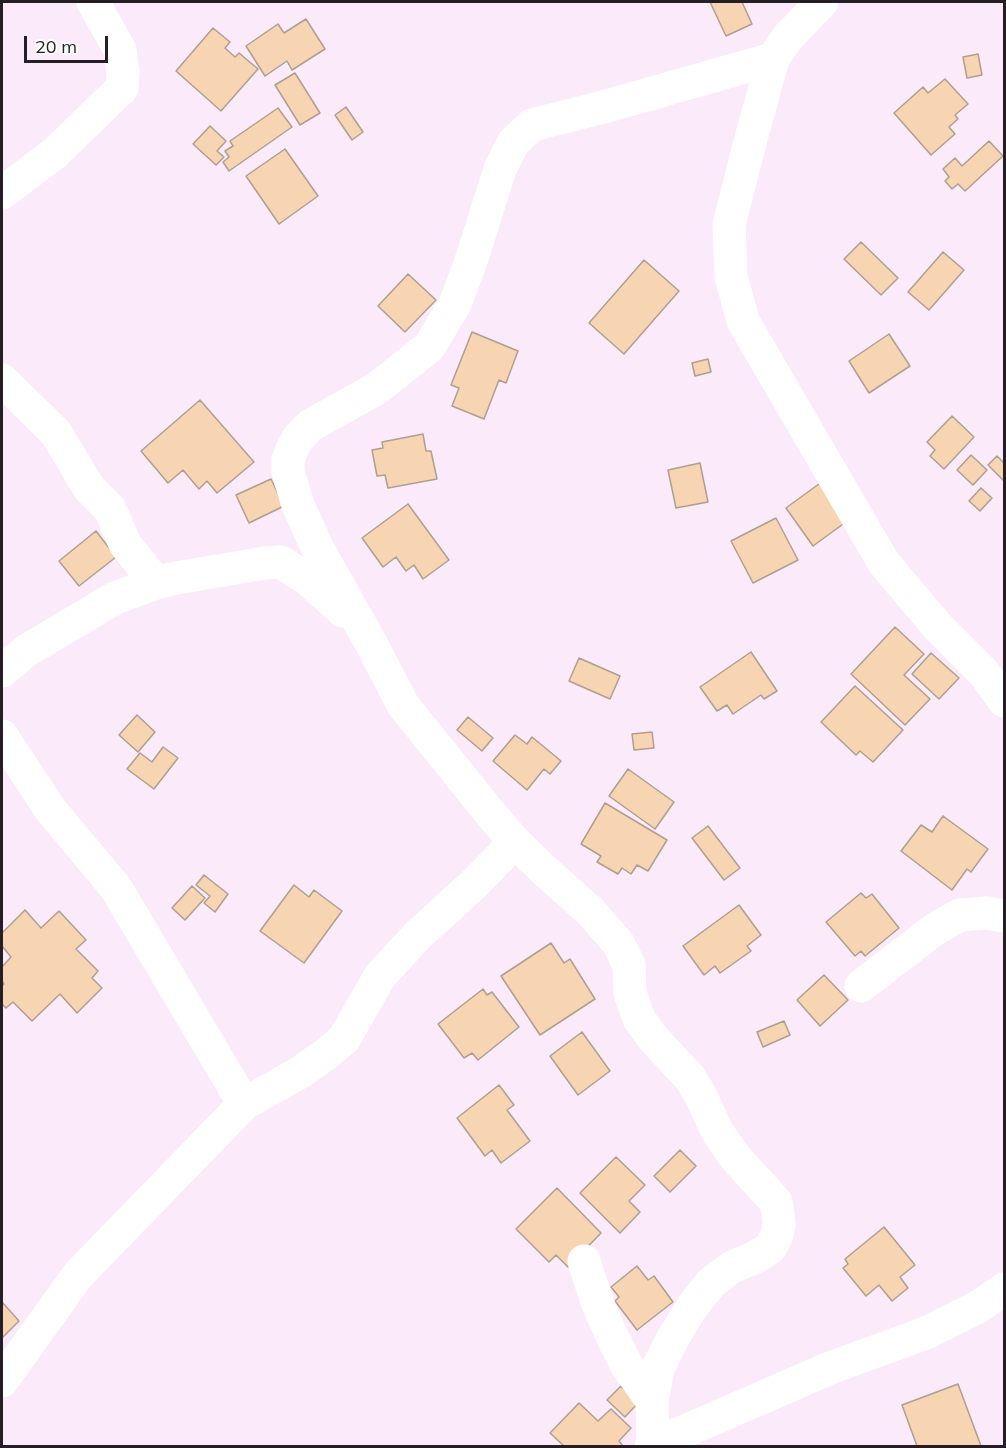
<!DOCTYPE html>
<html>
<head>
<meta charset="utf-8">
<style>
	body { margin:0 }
	#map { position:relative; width:1006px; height:1448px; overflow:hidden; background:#fbebfa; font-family:Mulish,sans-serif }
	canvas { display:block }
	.frame { position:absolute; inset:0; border:3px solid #251f25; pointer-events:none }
	.scale { position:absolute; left:24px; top:36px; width:84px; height:27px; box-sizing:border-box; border:3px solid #251f25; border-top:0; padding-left:8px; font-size:18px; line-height:21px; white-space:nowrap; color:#251f25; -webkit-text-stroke:4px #fefefe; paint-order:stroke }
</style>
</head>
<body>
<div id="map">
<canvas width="1006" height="1448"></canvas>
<div class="frame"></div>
<div class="scale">20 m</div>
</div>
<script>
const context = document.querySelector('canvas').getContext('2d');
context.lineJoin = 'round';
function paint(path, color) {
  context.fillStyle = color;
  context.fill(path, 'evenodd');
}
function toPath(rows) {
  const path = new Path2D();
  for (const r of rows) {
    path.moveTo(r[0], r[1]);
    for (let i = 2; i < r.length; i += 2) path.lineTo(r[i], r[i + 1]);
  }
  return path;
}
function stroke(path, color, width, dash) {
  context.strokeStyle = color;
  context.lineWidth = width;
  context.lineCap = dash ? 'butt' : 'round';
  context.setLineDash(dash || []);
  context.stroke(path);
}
const building = toPath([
	[710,2,742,2,752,24,726,36,710,2],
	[306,19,325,49,292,70,287,61,265,76,246,46,278,24,284,33,306,19],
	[213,28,230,42,225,48,235,57,239,53,258,69,221,111,176,71,213,28],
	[978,54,982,75,967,78,963,57,978,54],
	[295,73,320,113,300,125,275,85,295,73],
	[945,79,968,104,955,115,958,119,949,127,955,134,931,155,894,113,923,87,928,93,945,79],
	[346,107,363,132,352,140,335,115,346,107],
	[278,108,292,127,229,171,223,162,229,157,225,151,233,146,230,141,278,108],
	[210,126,226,141,217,151,224,157,216,165,193,144,210,126],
	[989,141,1003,156,965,191,958,184,952,189,945,181,949,177,943,169,955,158,962,166,989,141],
	[285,149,318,196,279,224,246,176,285,149],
	[861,242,898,278,881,295,844,259,861,242],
	[943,252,964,270,929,310,908,292,943,252],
	[644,260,679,291,624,354,589,323,644,260],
	[408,274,436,300,405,332,378,306,408,274],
	[472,332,518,351,506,383,499,380,484,419,452,406,459,388,451,385,472,332],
	[889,334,910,366,869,393,849,361,889,334],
	[708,359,711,372,695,376,692,363,708,359],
	[200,400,254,462,217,493,207,481,199,489,183,470,168,483,141,451,200,400],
	[952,416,974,437,944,469,930,456,935,450,927,442,952,416],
	[423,434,426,451,431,451,437,479,388,488,385,475,377,476,372,450,383,448,382,442,423,434],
	[971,455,987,470,973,485,957,470,971,455],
	[997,456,1004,463,1004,481,988,465,997,456],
	[700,463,708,502,676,508,668,470,700,463],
	[271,479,284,506,249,523,236,495,271,479],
	[823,481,850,519,813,546,786,508,823,481],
	[981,488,992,498,980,511,969,501,981,488],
	[408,504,449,560,423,579,414,565,406,571,396,557,383,567,362,538,408,504],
	[776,518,798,560,753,583,731,541,776,518],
	[96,531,116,557,79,586,59,561,96,531],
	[895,627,924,654,904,675,930,699,905,725,851,674,895,627],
	[751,652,777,691,764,699,761,695,733,714,727,705,717,711,700,687,751,652],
	[931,653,959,678,939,699,912,674,931,653],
	[579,658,620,676,610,699,569,681,579,658],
	[855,686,903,730,873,762,860,751,856,755,821,722,855,686],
	[137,715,155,732,138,752,119,735,137,715],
	[468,717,493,738,482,751,457,730,468,717],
	[652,732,654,748,634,750,632,734,652,732],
	[515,735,527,744,532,737,561,761,550,774,544,769,527,790,493,761,515,735],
	[163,747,178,758,154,789,127,769,140,753,152,762,163,747],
	[628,769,674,802,655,829,609,796,628,769],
	[605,803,667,840,648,871,637,865,631,874,622,868,618,874,597,862,601,856,581,844,605,803],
	[943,816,988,849,971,872,967,869,952,890,901,851,921,825,932,832,943,816],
	[708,826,740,868,724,880,692,838,708,826],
	[204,875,228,894,215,912,204,903,210,896,196,885,204,875],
	[294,885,309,897,314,890,342,911,304,963,260,931,294,885],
	[192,886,205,898,185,920,172,908,192,886],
	[861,893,866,898,872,894,899,928,865,956,861,951,855,956,826,922,861,893],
	[739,905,761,935,747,946,751,951,720,973,715,966,704,975,683,946,739,905],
	[25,910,41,928,59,911,86,940,76,949,98,971,92,978,102,988,77,1013,60,994,32,1021,13,1002,6,1008,2,1004,2,986,4,984,2,981,2,967,11,957,2,946,2,933,25,910],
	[551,943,564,963,570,959,595,999,540,1035,501,976,551,943],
	[824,975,848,1000,820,1026,797,1000,824,975],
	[483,989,487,995,492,992,519,1027,478,1060,472,1053,464,1058,438,1024,483,989],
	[784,1021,790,1035,763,1047,757,1032,784,1021],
	[582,1032,610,1071,578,1095,550,1056,582,1032],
	[499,1085,514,1105,507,1110,530,1141,501,1163,492,1150,485,1156,457,1118,499,1085],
	[680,1150,696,1166,670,1192,654,1176,680,1150],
	[616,1157,645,1185,629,1201,640,1212,620,1233,580,1193,616,1157],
	[557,1188,601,1233,568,1267,556,1255,549,1262,516,1229,557,1188],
	[884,1227,915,1265,900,1277,908,1288,892,1301,879,1285,866,1296,843,1268,848,1264,845,1259,884,1227],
	[637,1266,648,1280,654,1276,673,1302,637,1330,615,1301,619,1297,611,1287,637,1266],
	[2,1302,19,1321,2,1338,2,1302],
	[958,1384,981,1446,917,1446,902,1405,958,1384],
	[621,1386,638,1403,625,1417,607,1400,621,1386],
	[579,1403,598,1421,611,1409,631,1428,619,1441,623,1446,564,1446,550,1433,579,1403]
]);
paint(building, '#f7d5b2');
stroke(building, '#ae9f90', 1.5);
stroke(toPath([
	[822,2,788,37,773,59,753,131,729,225,731,276,743,321,884,563,938,627,984,673,1004,701],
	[2,193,55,153,122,88,123,73,120,50,93,2],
	[2,380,56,433,89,488,110,509,125,544,156,583],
	[2,671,26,651,115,598,156,583,176,578,265,563,281,562,307,579,343,611],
	[2,736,50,809,116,888,244,1104],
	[861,986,935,929,960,915,987,913,1004,916],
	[584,1261,597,1302,611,1334,627,1366,652,1401],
	[2,1381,78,1275,244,1104,299,1073,325,1055,344,1039,380,976,417,936,476,882,515,842],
	[653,1445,652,1401,658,1368,673,1338,692,1307,711,1283,732,1267,754,1258,770,1248,777,1235,779,1224,778,1213,776,1202,734,1156,717,1131,701,1096,690,1078,653,1038,639,1019,630,993,629,965,618,943,590,911,545,871,515,842,490,813,403,705,372,645,317,547,298,505,288,472,288,460,292,449,299,437,311,425,376,389,429,347,455,304,472,258,500,169,513,143,532,125,607,106,773,59],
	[651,1446,830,1368,926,1333,978,1307,1004,1289]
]), '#fff', 33);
</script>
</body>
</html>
